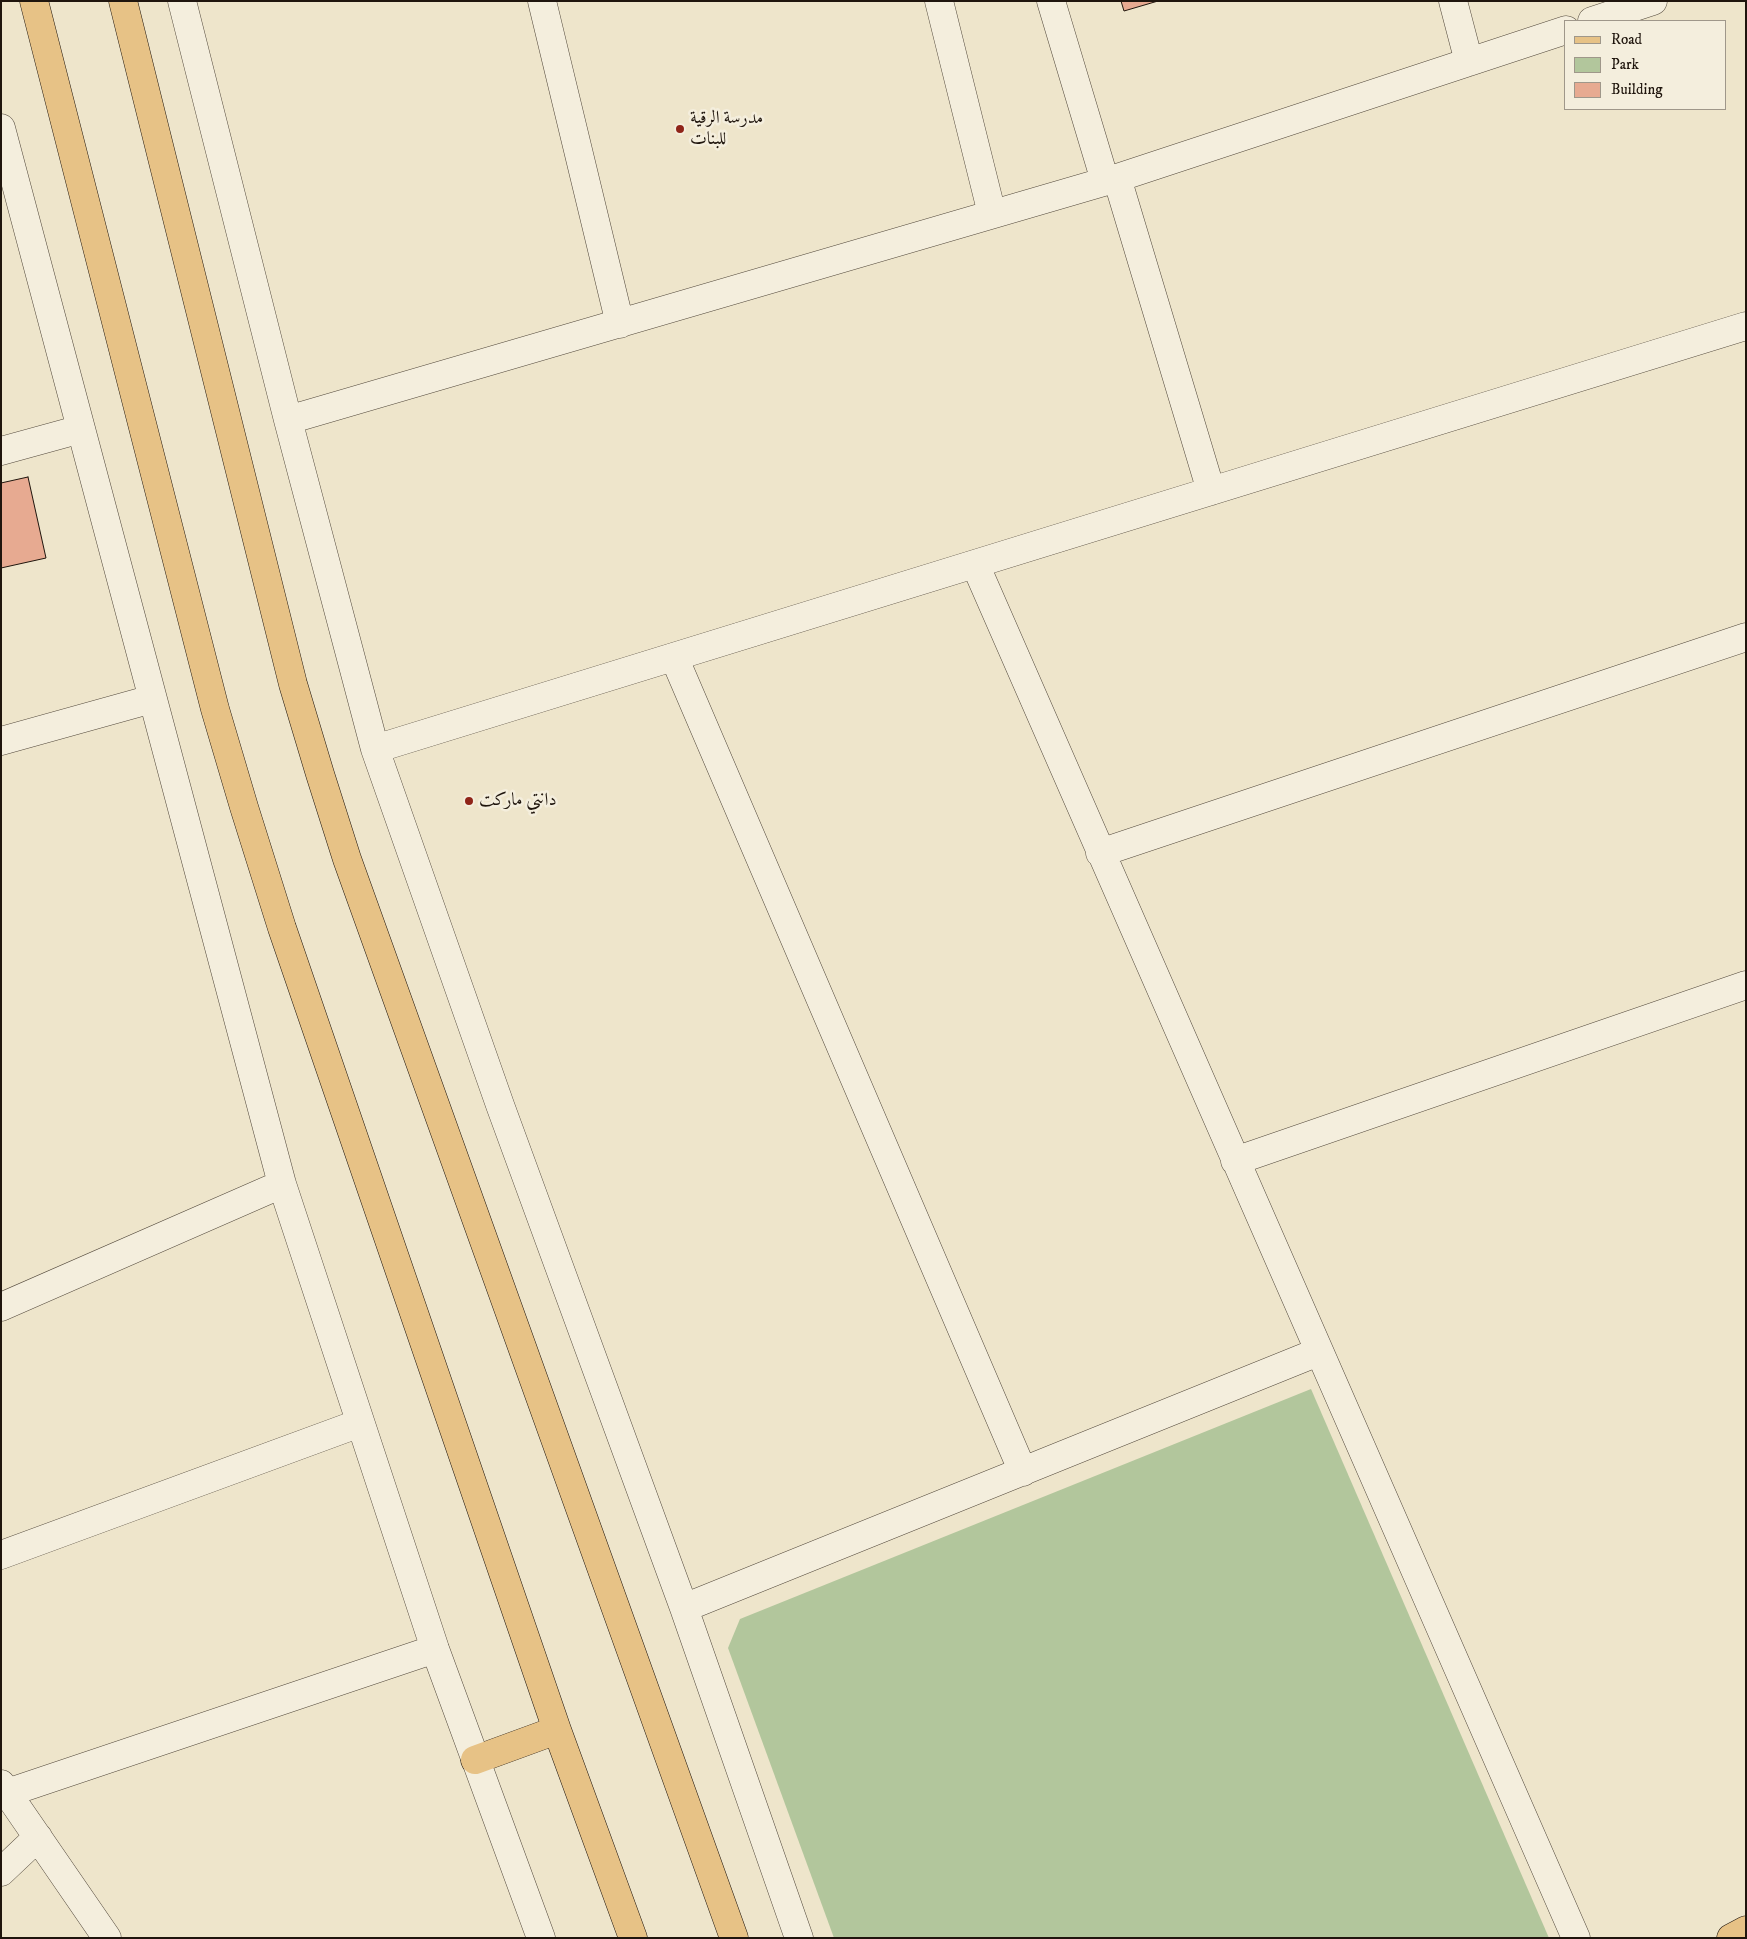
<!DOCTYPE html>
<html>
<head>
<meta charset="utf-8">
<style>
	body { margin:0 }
	#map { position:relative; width:1747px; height:1939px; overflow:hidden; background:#eee5cb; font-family:"IM FELL DW Pica",serif }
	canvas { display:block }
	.frame { position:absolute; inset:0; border:2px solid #1f150d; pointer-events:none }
	.legend { position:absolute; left:1564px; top:20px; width:162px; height:90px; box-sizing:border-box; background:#f4eedd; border:1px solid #9f978a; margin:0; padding:6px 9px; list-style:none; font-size:15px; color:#1f150d }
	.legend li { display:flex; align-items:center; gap:10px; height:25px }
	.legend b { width:25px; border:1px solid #9f978a }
</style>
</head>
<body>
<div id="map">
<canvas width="1747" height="1939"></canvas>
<div class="frame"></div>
<ul class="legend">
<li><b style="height:6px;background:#e7c286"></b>Road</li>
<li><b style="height:14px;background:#b2c69c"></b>Park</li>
<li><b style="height:14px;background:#e7aa91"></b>Building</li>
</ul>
</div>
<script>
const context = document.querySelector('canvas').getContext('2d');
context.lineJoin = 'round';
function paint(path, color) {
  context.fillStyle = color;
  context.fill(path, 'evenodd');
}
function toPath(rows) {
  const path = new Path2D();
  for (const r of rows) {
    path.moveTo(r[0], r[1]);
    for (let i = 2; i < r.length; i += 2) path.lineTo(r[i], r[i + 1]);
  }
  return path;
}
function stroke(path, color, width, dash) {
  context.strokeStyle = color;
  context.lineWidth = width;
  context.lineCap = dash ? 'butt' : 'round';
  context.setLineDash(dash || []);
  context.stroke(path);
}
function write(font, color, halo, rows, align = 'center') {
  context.font = font + ' "IM FELL DW Pica",Amiri,serif';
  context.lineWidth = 5;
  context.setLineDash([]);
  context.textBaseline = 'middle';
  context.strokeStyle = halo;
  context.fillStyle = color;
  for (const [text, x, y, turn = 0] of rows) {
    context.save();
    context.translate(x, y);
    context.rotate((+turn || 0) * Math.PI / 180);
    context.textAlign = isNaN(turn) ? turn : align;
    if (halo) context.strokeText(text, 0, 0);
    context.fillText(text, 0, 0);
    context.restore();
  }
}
paint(toPath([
	[1311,1389,1549,1938,834,1938,728,1648,740,1619]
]), '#b2c69c');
const building = toPath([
	[1121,1,1158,1,1124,11,1121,1],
	[28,477,46,558,1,568,1,483,28,477]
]);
paint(building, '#e7aa91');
stroke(building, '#1f150d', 1);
const minor = toPath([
	[182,1,288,420,375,749,500,1105,684,1608,799,1938],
	[542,1,620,324],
	[939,1,992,214],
	[1051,1,1105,181],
	[1453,1,1469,62],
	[1592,21,1653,1],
	[1,128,282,1184,435,1649,541,1938],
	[1117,178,1211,491],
	[288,420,1117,178,1566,30],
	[1,451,81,429],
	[975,564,1576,1938],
	[674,657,1023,1472],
	[1,741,152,699],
	[375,749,1746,326],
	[1100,853,1746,637],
	[1235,1161,1746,985],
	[1,1307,282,1184],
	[1,1555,360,1423],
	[684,1608,1318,1352],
	[1,1784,107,1938],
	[7,1793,435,1649],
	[1,1872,38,1837]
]);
const major = toPath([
	[34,1,215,709,244,807,282,928,557,1730,633,1938],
	[123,1,293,684,320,774,347,859,734,1938],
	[475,1760,557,1730],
	[1731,1938,1746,1930]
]);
stroke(minor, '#53493c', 29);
stroke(major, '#1f150d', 29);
stroke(minor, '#f4eedd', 28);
stroke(major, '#e7c286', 28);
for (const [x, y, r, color] of [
	[680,129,5,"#8f2418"],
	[469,801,5,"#8f2418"]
]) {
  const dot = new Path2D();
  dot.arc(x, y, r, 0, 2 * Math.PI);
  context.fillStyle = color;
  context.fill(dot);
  stroke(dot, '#f4eedd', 2);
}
write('18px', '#1f150d', '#f4eedd', [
	["مدرسة الرقية",690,119],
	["للبنات",690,140],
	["دانتي ماركت",479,801]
], 'left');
</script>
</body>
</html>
